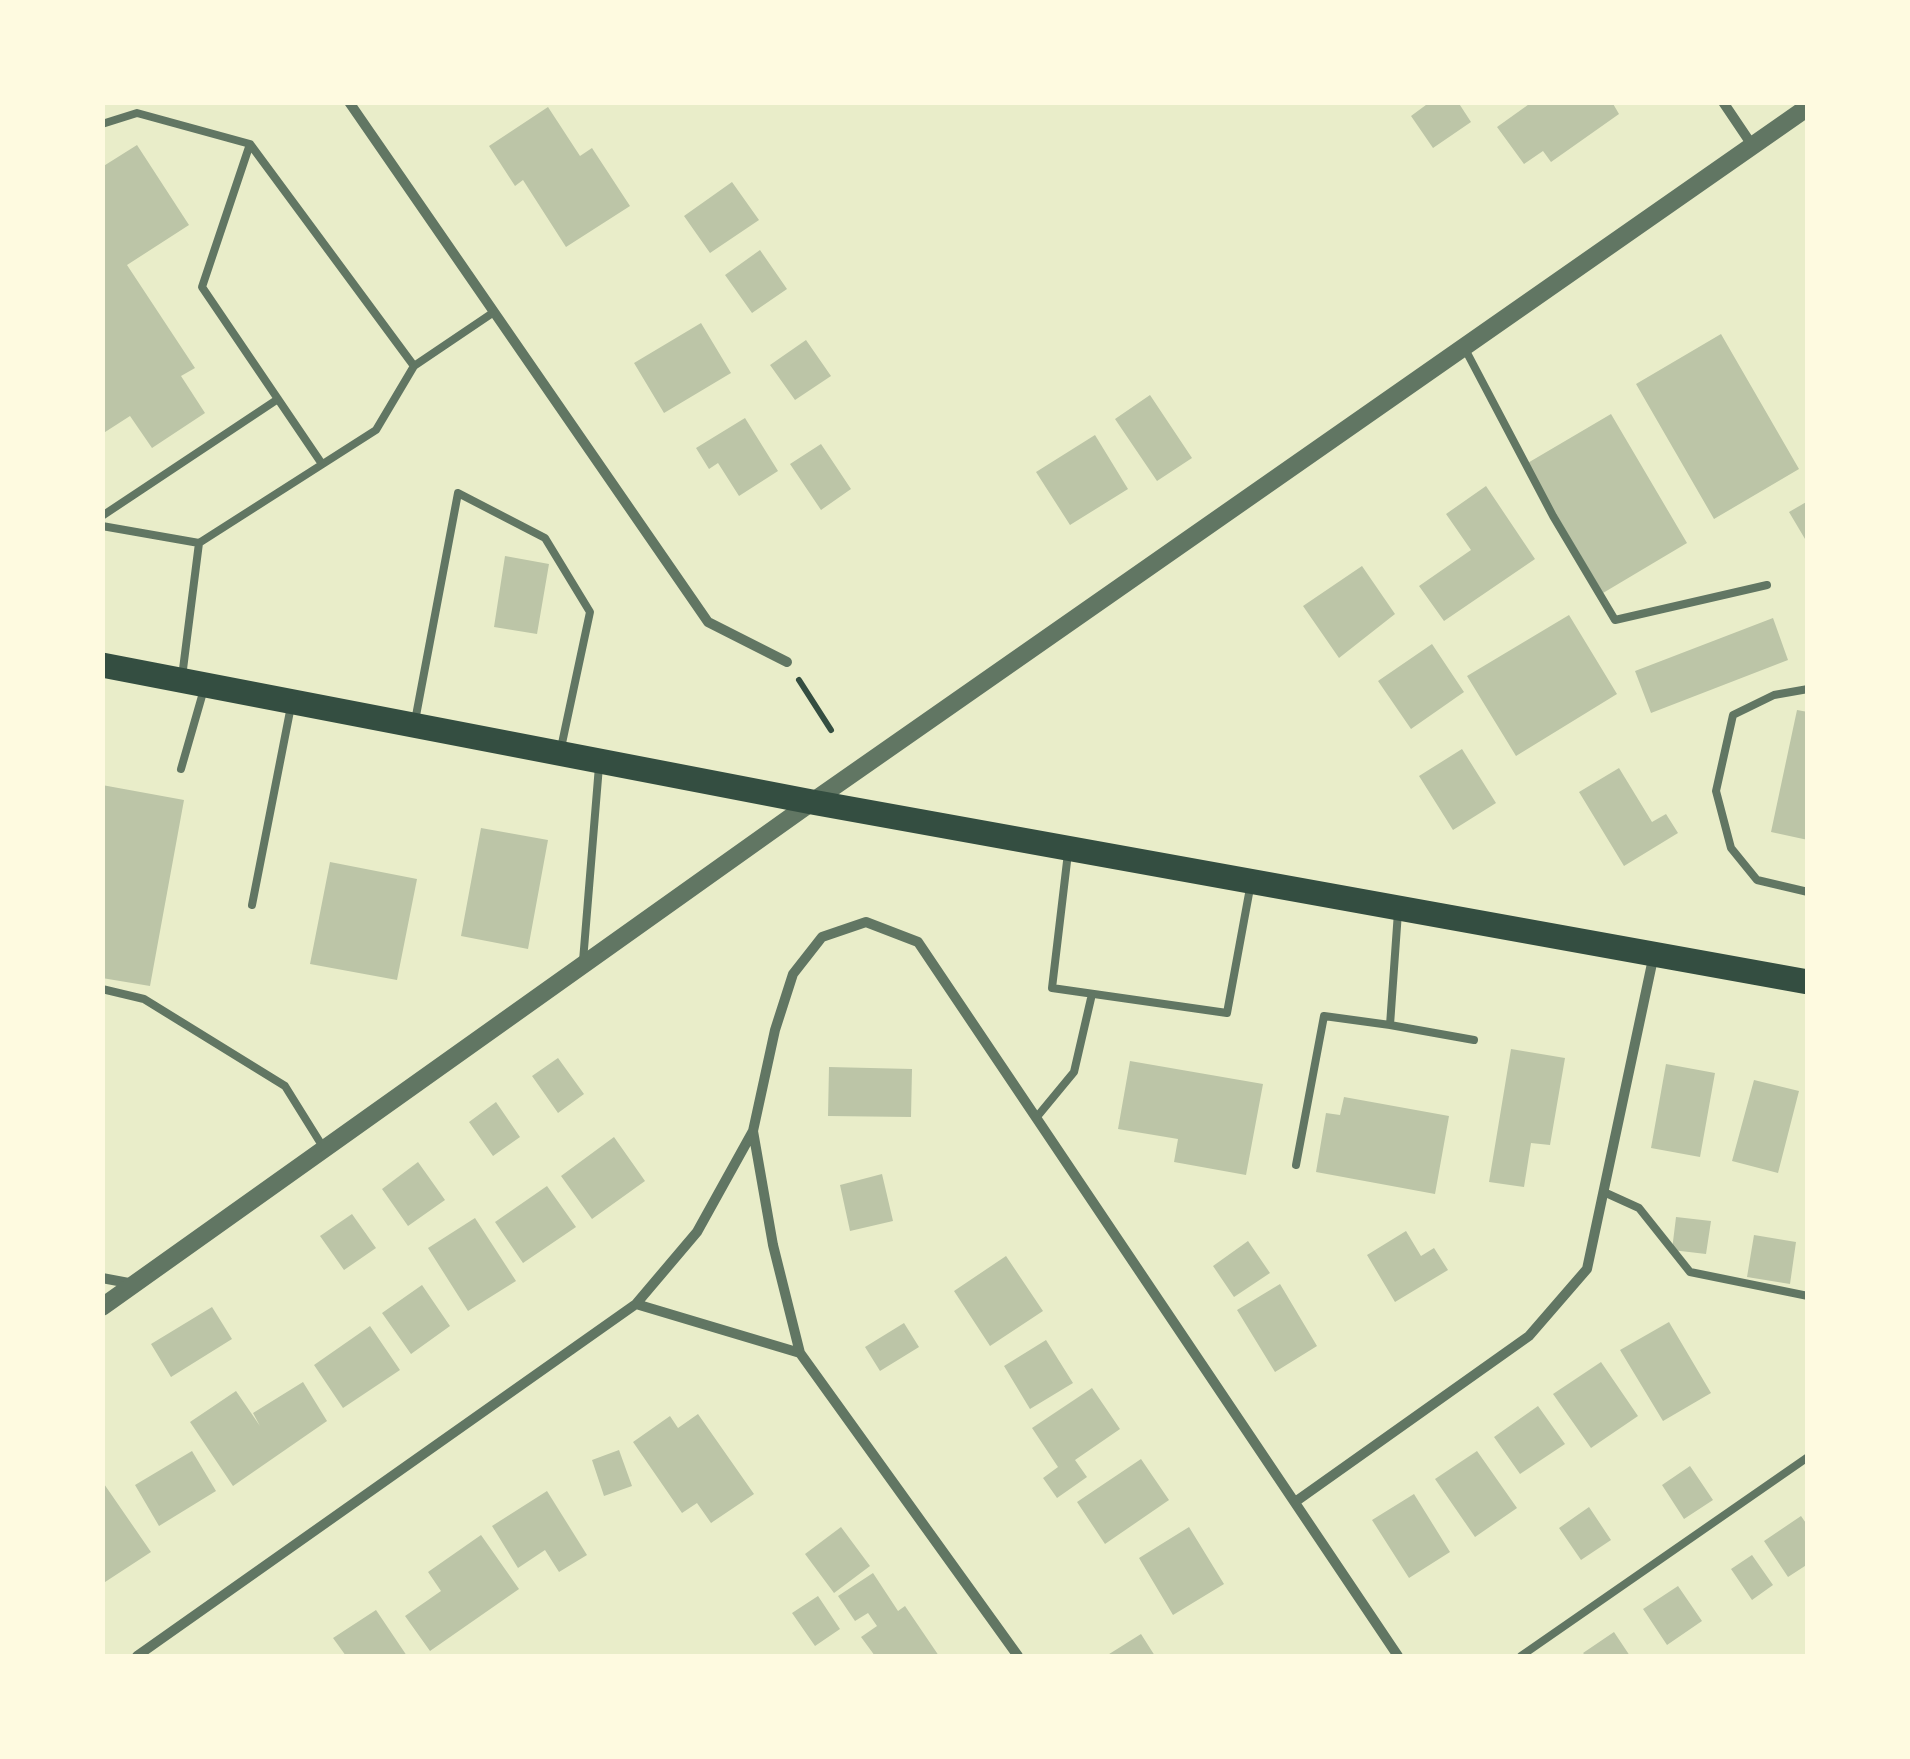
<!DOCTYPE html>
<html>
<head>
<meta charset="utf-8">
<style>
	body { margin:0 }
	#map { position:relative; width:1910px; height:1759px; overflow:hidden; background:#e9edc9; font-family:Spectral,serif }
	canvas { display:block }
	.frame { position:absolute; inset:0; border:105px solid #fefae0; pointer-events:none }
</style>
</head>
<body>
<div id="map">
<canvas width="1910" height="1759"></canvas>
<div class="frame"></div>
</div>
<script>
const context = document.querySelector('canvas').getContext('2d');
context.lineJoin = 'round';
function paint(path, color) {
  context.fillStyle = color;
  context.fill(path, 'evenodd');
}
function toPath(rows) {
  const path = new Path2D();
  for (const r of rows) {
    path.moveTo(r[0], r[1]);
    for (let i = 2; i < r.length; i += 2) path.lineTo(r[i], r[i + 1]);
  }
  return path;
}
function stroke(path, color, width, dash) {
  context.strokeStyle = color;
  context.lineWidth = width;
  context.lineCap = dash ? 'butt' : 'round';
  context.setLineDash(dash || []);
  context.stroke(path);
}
paint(toPath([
	[1430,102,1458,102,1471,122,1433,148,1411,116],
	[1532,102,1612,102,1619,114,1551,162,1543,151,1524,164,1497,127],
	[548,107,580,156,592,148,630,206,566,247,523,180,515,186,489,146],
	[137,145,189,225,127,265,195,368,181,376,205,413,152,448,130,416,102,434,102,167],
	[732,182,759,220,710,253,684,216],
	[760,250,787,289,752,313,725,275],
	[701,323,731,373,664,413,634,363],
	[1721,334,1799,469,1714,519,1636,384],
	[806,340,831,376,795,400,770,365],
	[1150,395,1192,458,1157,481,1115,419],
	[1611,414,1687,543,1603,593,1526,464],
	[745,418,778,471,739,496,718,463,709,469,696,448],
	[1095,435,1128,489,1070,525,1036,472],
	[821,444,851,489,821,510,790,464],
	[1486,486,1535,559,1444,621,1419,586,1471,550,1446,514],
	[1808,501,1808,544,1789,512],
	[505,556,549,564,537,634,494,627],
	[1362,566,1395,614,1339,658,1303,606],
	[1569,615,1617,694,1516,756,1467,676],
	[1773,618,1788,660,1651,713,1635,671],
	[1432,644,1464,692,1411,729,1378,681],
	[1797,710,1808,712,1808,840,1771,832],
	[1462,749,1496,803,1453,830,1419,776],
	[1619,768,1652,822,1666,814,1678,833,1624,866,1579,792],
	[102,785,184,800,150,986,102,978],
	[481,828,548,840,528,949,461,936],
	[330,862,417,879,397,980,310,964],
	[1511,1049,1565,1058,1550,1145,1531,1143,1524,1187,1489,1182],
	[558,1058,584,1094,558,1113,532,1076],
	[1130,1061,1263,1084,1246,1175,1174,1162,1178,1139,1118,1129],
	[1666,1064,1715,1073,1700,1157,1651,1148],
	[829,1067,912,1069,911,1117,828,1116],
	[1754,1080,1799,1091,1778,1173,1732,1161],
	[1344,1097,1449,1116,1435,1194,1316,1172,1326,1113,1340,1115],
	[496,1102,520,1137,493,1156,469,1122],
	[614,1137,645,1181,592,1219,561,1176],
	[418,1162,445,1200,408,1226,382,1189],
	[882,1174,893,1221,850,1231,840,1185],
	[547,1186,576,1227,523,1263,495,1222],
	[352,1214,376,1248,344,1270,320,1236],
	[1676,1217,1711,1221,1706,1254,1672,1250],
	[475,1218,516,1281,468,1311,428,1248],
	[1406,1231,1421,1256,1434,1248,1448,1270,1395,1302,1367,1255],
	[1754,1235,1796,1242,1790,1284,1747,1277],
	[1248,1241,1270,1273,1234,1297,1213,1266],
	[1006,1256,1043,1311,990,1346,954,1291],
	[1280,1284,1317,1346,1275,1372,1237,1310],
	[422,1285,450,1326,411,1354,382,1313],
	[212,1307,232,1339,171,1377,151,1344],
	[1669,1322,1711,1393,1663,1421,1620,1350],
	[904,1323,919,1347,880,1371,865,1347],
	[370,1326,400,1370,343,1408,314,1365],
	[1046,1340,1073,1383,1030,1409,1004,1366],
	[1601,1362,1638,1416,1591,1448,1553,1394],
	[303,1382,327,1421,233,1486,190,1422,236,1391,260,1426,253,1413],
	[1092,1388,1120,1429,1075,1460,1087,1477,1057,1498,1043,1478,1058,1467,1032,1428],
	[1538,1406,1565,1444,1520,1474,1494,1437],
	[698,1414,754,1494,711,1523,697,1503,682,1513,633,1442,670,1416,678,1428],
	[619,1450,632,1486,604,1496,592,1460],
	[192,1451,216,1491,159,1526,135,1485],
	[1477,1451,1517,1508,1475,1537,1435,1479],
	[1141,1459,1169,1500,1105,1544,1077,1502],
	[1690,1466,1713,1500,1684,1519,1662,1485],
	[102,1481,151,1552,102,1584],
	[547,1491,587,1555,559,1572,545,1550,518,1568,492,1526],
	[1414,1494,1450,1552,1409,1578,1372,1520],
	[1589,1507,1611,1540,1581,1560,1559,1528],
	[1801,1516,1808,1526,1808,1564,1788,1577,1764,1541],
	[841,1527,870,1566,834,1593,805,1554],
	[1189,1527,1224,1584,1173,1615,1139,1558],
	[481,1535,519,1589,430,1651,405,1616,441,1591,428,1572],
	[1752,1555,1773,1585,1752,1600,1731,1569],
	[873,1573,898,1611,905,1606,939,1656,875,1656,861,1637,877,1626,868,1613,855,1621,838,1596],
	[1678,1586,1702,1621,1667,1645,1643,1609],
	[818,1596,840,1629,815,1646,792,1613],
	[376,1610,407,1656,346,1656,333,1638],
	[1614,1632,1630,1656,1586,1656,1583,1653],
	[1141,1634,1155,1656,1106,1656]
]), '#bcc5a7');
stroke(toPath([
	[799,680,831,730]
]), '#344e41', 6);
stroke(toPath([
	[102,124,137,113,250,144,414,366],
	[250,144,202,287,322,464],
	[1465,349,1553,516,1615,620,1767,585],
	[102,516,278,399],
	[102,526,199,543],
	[182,677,199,543,376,430,414,366,494,312],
	[1808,689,1774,695,1733,715,1716,791,1731,848,1757,880,1808,892],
	[415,721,458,493,545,538,590,612,561,748],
	[181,769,204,689],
	[1068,853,1052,988,1227,1013,1250,888],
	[252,905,291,706],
	[583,961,599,766],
	[102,989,144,999,285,1086,323,1147],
	[1390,1025,1474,1040],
	[1036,1118,1074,1072,1092,994],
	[1296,1165,1324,1016,1390,1025,1398,912],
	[1606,1193,1639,1208,1690,1272,1808,1296],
	[1521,1656,1808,1457]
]), '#617663', 8);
stroke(toPath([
	[349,102,708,622,787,662],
	[1723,102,1752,145],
	[753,1131,773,1245,800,1353],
	[102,1278,134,1284],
	[636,1304,800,1353,1018,1656],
	[1295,1502,1529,1336,1587,1269,1654,954],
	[137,1656,636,1304,697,1232,753,1131,775,1030,793,974,822,937,866,922,918,942,1398,1656]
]), '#617663', 10);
stroke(toPath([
	[102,1307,812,802,1808,107]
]), '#617663', 18);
stroke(toPath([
	[102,665,812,802,1808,982]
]), '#344e41', 25);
</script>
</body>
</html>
